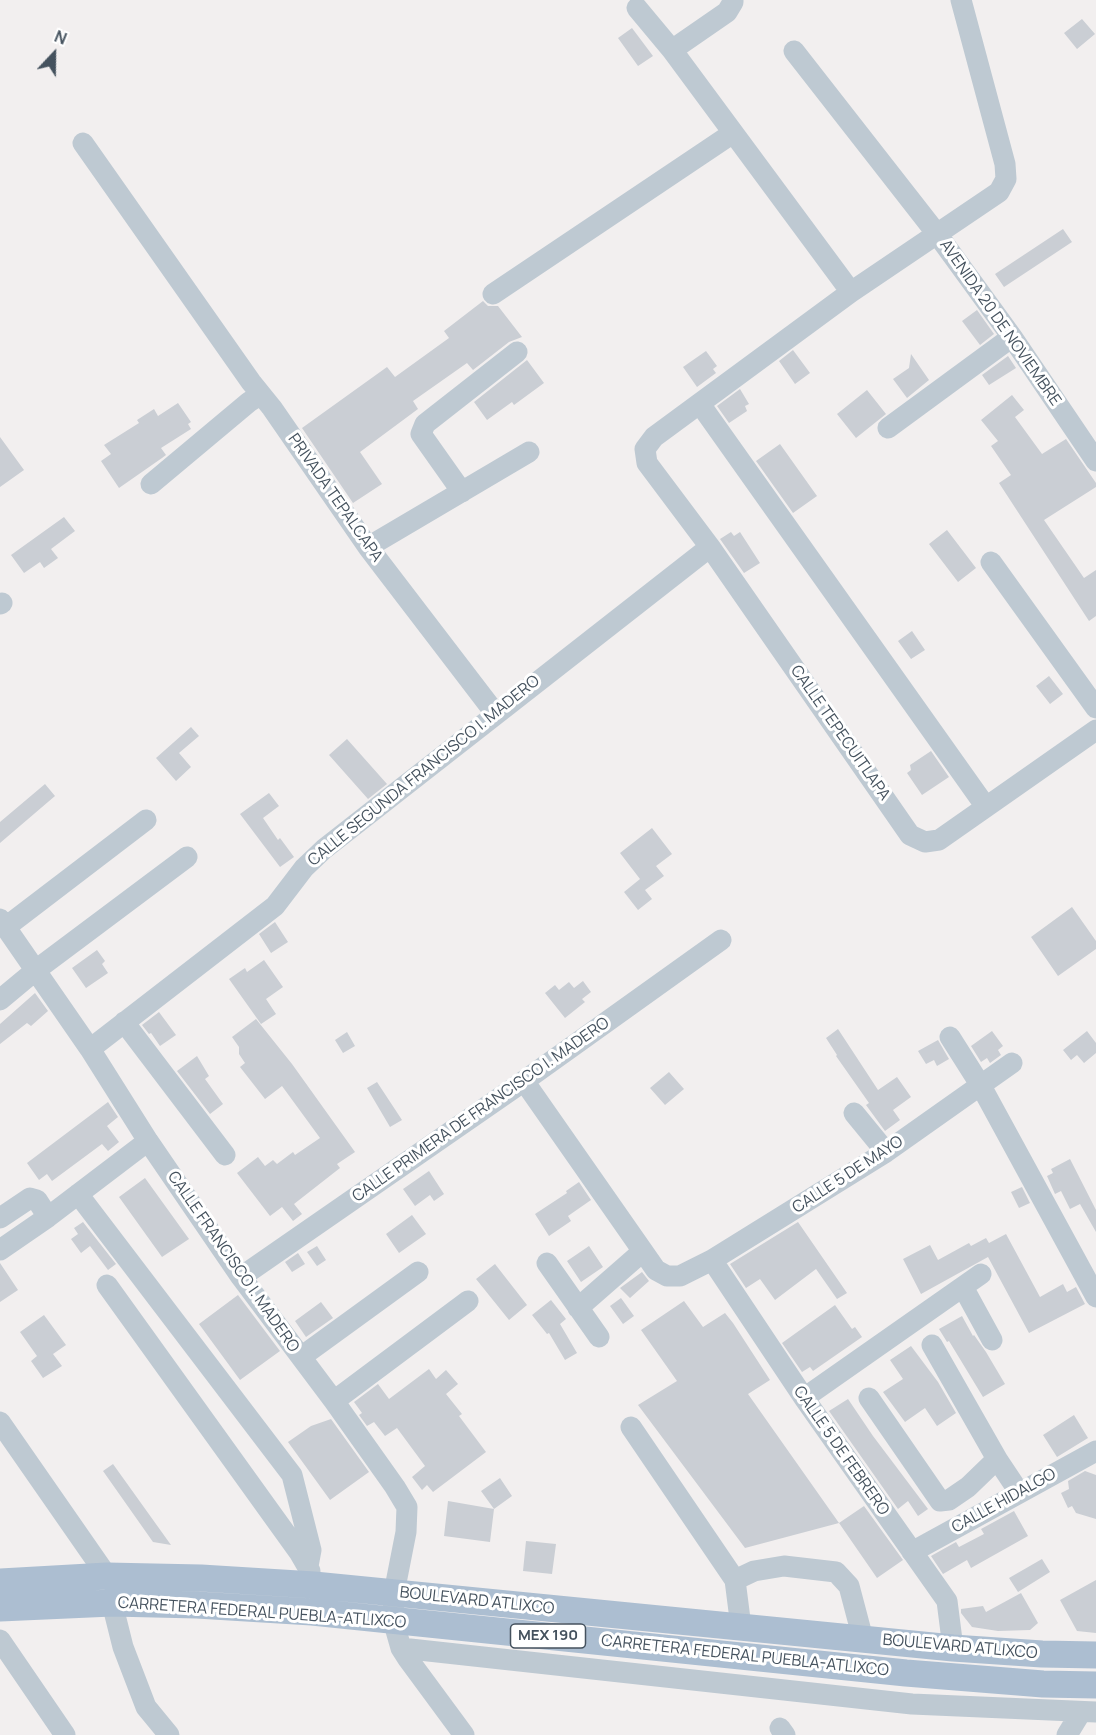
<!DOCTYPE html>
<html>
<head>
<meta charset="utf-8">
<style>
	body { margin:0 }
	#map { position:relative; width:1096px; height:1735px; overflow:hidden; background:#f2efef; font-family:Manrope,sans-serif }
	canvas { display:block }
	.north { position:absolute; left:24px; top:24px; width:60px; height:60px; -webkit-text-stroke:4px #fff; paint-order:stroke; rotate:22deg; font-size:16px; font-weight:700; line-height:24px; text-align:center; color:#45525e }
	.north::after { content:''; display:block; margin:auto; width:21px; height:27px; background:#45525e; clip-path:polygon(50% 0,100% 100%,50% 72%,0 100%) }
</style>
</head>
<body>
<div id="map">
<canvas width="1096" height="1735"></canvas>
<div class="north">N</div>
</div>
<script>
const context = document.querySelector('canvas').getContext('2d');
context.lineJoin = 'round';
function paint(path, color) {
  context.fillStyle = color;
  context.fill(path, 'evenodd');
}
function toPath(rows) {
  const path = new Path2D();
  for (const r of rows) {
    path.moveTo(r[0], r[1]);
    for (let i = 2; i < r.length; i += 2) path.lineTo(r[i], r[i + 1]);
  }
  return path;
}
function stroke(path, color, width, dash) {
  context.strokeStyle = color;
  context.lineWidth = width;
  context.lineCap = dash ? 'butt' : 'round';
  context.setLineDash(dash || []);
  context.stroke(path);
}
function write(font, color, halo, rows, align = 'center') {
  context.font = font + ' Manrope,sans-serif';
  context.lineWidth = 6;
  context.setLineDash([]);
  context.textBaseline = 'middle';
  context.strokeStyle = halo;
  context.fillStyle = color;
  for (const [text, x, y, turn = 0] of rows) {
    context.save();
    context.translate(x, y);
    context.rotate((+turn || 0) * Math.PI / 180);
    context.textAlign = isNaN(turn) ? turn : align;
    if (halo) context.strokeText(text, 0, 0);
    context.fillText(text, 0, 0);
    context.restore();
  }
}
paint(toPath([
	[1082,19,1095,34,1077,49,1064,33],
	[632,28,653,56,638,66,618,38],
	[1063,229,1072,242,1004,287,995,274],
	[483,301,488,306,498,306,522,337,509,342,473,370,467,363,413,401,418,409,360,452,382,484,353,503,302,428,387,367,395,377,449,338,444,331],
	[977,310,994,334,980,345,962,321],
	[793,350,810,373,795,384,779,361],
	[706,351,717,366,713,369,716,373,697,387,683,367],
	[911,354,929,380,907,398,893,379,909,368],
	[1008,356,1016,368,989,385,982,375],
	[527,360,544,383,514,405,512,402,487,420,474,402],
	[740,389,749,404,745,406,747,411,729,423,717,406],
	[867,390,886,414,856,438,837,414],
	[1012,395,1024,410,1015,417,1042,454,1066,439,1096,483,1096,487,1044,520,1084,578,1096,570,1096,616,1089,621,999,483,1011,475,991,446,998,441,981,420],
	[178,403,191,422,188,424,191,429,161,448,166,455,162,458,119,488,101,461,111,454,104,445,139,423,137,420,154,409,158,416],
	[0,437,24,470,0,487],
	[780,444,817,496,793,513,756,461],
	[64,517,75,531,51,549,58,558,44,568,40,562,24,573,11,555],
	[947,530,976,568,958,582,929,544],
	[731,532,734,536,740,532,760,563,744,573,720,539],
	[912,631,925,650,911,659,898,641],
	[1049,676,1063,694,1050,704,1036,686],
	[191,727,199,736,179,753,191,767,176,781,156,758],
	[347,739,387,784,368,799,329,755],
	[931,751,949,777,922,795,907,773,911,770,910,765],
	[45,784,55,796,0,843,0,822],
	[269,793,279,806,263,818,278,840,280,838,294,857,280,867,240,814],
	[652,828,672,854,656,866,664,876,645,890,652,899,638,910,624,892,640,879,620,853],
	[1072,907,1096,941,1096,949,1058,976,1031,937],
	[275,922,288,942,271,953,259,934],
	[97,950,105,961,102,964,108,973,86,988,72,968],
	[264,960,283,987,266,999,276,1014,261,1024,229,979,245,968,247,972],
	[583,981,591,992,582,999,585,1002,565,1018,545,993,555,985,559,990,569,982,574,988],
	[35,993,48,1011,31,1026,27,1023,0,1044,0,1024],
	[159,1012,176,1035,160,1046,151,1033,149,1034,142,1025],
	[256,1019,292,1064,355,1152,337,1164,340,1168,294,1204,302,1214,293,1221,282,1207,270,1216,237,1173,258,1157,265,1166,273,1160,277,1164,293,1152,295,1155,320,1138,282,1086,265,1099,240,1067,245,1063,239,1054,239,1047,232,1037],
	[838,1029,878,1090,897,1077,911,1097,893,1110,900,1120,885,1131,866,1105,869,1103,836,1056,837,1055,826,1038],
	[992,1031,1003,1046,998,1050,1001,1055,990,1063,987,1058,981,1062,971,1046],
	[1087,1031,1096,1043,1096,1053,1084,1063,1077,1055,1071,1060,1063,1050],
	[347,1032,355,1046,343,1053,335,1040],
	[938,1040,949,1059,937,1066,934,1060,926,1064,918,1051],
	[197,1056,209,1076,205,1079,223,1104,210,1114,177,1071],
	[669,1072,684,1089,665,1105,650,1088],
	[377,1082,402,1120,390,1127,367,1088],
	[108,1102,118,1117,107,1126,119,1142,108,1151,102,1144,52,1181,47,1174,39,1180,27,1163],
	[1070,1159,1096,1210,1096,1232,1080,1204,1070,1209,1061,1191,1055,1194,1047,1176,1053,1173,1051,1169],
	[429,1171,444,1194,434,1201,430,1195,415,1206,403,1189],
	[145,1178,189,1239,162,1257,119,1197],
	[579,1182,591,1200,568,1216,571,1221,549,1236,535,1214,567,1193,566,1191],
	[1022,1187,1030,1203,1019,1208,1011,1192],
	[412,1215,426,1234,399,1253,386,1234],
	[83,1222,116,1264,108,1270,90,1246,81,1253,71,1239,78,1234,74,1228],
	[798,1222,847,1293,837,1299,816,1269,775,1300,760,1279,746,1288,730,1264],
	[1006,1234,1040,1297,1063,1284,1067,1292,1076,1287,1085,1304,1029,1333,988,1257,921,1294,903,1259,930,1245,938,1260,969,1243,971,1246,986,1238,989,1243],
	[317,1246,326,1260,317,1266,307,1252],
	[589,1246,603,1267,581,1282,567,1261],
	[298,1253,305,1264,292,1272,285,1262],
	[0,1263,18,1290,0,1302],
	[495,1264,527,1305,509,1320,476,1279],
	[642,1272,649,1281,630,1298,620,1288],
	[238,1295,280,1351,240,1380,199,1324],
	[621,1298,634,1316,623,1324,610,1306],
	[551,1300,566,1319,560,1324,577,1353,565,1360,549,1333,547,1334,532,1315],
	[684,1301,703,1327,725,1313,733,1323,770,1380,748,1394,839,1523,745,1548,638,1405,677,1381,641,1330],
	[321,1302,333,1318,306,1337,295,1321],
	[835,1305,852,1329,855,1327,862,1337,813,1371,810,1367,802,1372,782,1343],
	[44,1315,66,1345,53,1354,62,1366,43,1378,31,1361,37,1356,20,1332],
	[962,1316,973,1336,974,1335,986,1352,1005,1384,983,1397,949,1341,947,1342,939,1329],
	[911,1346,938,1382,956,1413,937,1426,925,1408,905,1422,883,1392,903,1379,890,1360],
	[429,1369,436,1379,446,1370,458,1384,446,1394,462,1414,459,1416,486,1452,433,1492,427,1485,422,1490,412,1477,425,1466,397,1428,385,1436,374,1422,367,1426,359,1415,362,1413,354,1402,378,1384,389,1399],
	[848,1399,873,1436,928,1509,918,1516,908,1501,898,1509,829,1411],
	[1074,1415,1088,1438,1057,1457,1043,1435],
	[331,1419,369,1472,330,1500,288,1442,311,1426],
	[113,1464,171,1545,153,1542,103,1471],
	[1085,1471,1096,1475,1096,1519,1076,1513,1072,1506,1068,1508,1061,1493,1069,1489,1068,1481],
	[500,1478,512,1496,494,1509,481,1491],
	[448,1501,494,1509,490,1542,444,1536],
	[864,1506,903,1560,877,1578,839,1523],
	[1014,1511,1028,1536,971,1568,967,1560,943,1574,931,1556,956,1542,959,1547,984,1534,981,1529],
	[526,1541,556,1544,552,1574,523,1571],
	[1042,1559,1050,1572,1018,1592,1009,1578],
	[1096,1580,1096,1633,1077,1631,1060,1600],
	[1021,1593,1038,1623,1030,1630,998,1631,972,1627,961,1613,961,1609,983,1606,986,1612]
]), '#caced4');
stroke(toPath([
	[961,0,1005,164,1006,179,999,192,851,292,654,437,645,449,647,463,710,547,910,835,925,842,939,840,1096,730],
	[637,8,672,50,851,292],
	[672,50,727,12,733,2,733,0],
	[794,51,937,234,1012,337,1096,461],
	[83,143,251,382,272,408,368,547,495,713],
	[493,294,733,133],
	[700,404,986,807],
	[888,428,1012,337],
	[151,484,249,402,260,395],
	[462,492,421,434,425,424,517,352],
	[368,547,529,452],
	[991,562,1096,708],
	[0,604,2,603],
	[0,919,90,1049,148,1141,241,1277,334,1401,395,1487,407,1507,406,1532,394,1593,393,1620,401,1648,408,1659,464,1735],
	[6,927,146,820],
	[0,1000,36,970,187,857],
	[124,1022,225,1155],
	[950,1037,981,1086,1096,1297],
	[90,1049,275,906,304,868,324,849,710,547],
	[524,1081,656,1270,667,1276,680,1276,712,1260,886,1152,1012,1063],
	[854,1113,886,1152],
	[78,1194,292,1475,311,1550,308,1566],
	[0,1218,30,1198,37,1200,48,1217],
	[0,1250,48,1217,148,1141],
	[712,1260,804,1398,947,1601,953,1648],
	[547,1263,599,1337],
	[241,1277,524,1081,721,940],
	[107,1285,299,1552,310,1571],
	[963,1287,992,1340],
	[578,1308,642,1252],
	[301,1357,418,1272],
	[804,1398,981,1274],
	[869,1398,940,1501,949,1500,968,1487,997,1459,932,1345],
	[334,1401,468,1301],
	[0,1422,107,1576],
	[631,1427,735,1580],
	[997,1459,1019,1492],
	[912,1552,1096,1451],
	[112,1603,123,1647,146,1707,169,1735],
	[741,1627,735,1580,754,1571,784,1566,836,1572,849,1586,863,1639],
	[0,1640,65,1735],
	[401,1648,912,1704,1096,1712],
	[780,1728,785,1735],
	[1067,1735,1081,1712]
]), '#bec9d2', 21);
stroke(toPath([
	[0,1582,107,1576,201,1578,314,1585,953,1648,1042,1654,1096,1655],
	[0,1608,112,1603,197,1605,312,1612,906,1673,1043,1684,1096,1685]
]), '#acbed1', 27);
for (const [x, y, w] of [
	[548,1636,75]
]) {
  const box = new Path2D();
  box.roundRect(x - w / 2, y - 12, w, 24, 4.5);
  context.fillStyle = '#fff';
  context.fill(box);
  stroke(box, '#45525e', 1.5);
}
write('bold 15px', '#45525e', null, [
	["MEX 190",548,1636]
]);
write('16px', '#45525e', '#fff', [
	["AVENIDA 20 DE NOVIEMBRE",1000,323,55],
	["PRIVADA TEPALCAPA",335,498,55],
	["CALLE TEPECUITLAPA",840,733,55],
	["CALLE SEGUNDA FRANCISCO I. MADERO",424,771,-39],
	["CALLE PRIMERA DE FRANCISCO I. MADERO",481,1110,-35],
	["CALLE 5 DE MAYO",848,1175,-33],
	["CALLE FRANCISCO I. MADERO",233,1262,55],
	["CALLE 5 DE FEBRERO",841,1451,55],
	["CALLE HIDALGO",1004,1501,-29],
	["BOULEVARD ATLIXCO",477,1601,6],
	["CARRETERA FEDERAL PUEBLA-ATLIXCO",262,1613,4],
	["BOULEVARD ATLIXCO",960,1647,5],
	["CARRETERA FEDERAL PUEBLA-ATLIXCO",745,1656,6]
]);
</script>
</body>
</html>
